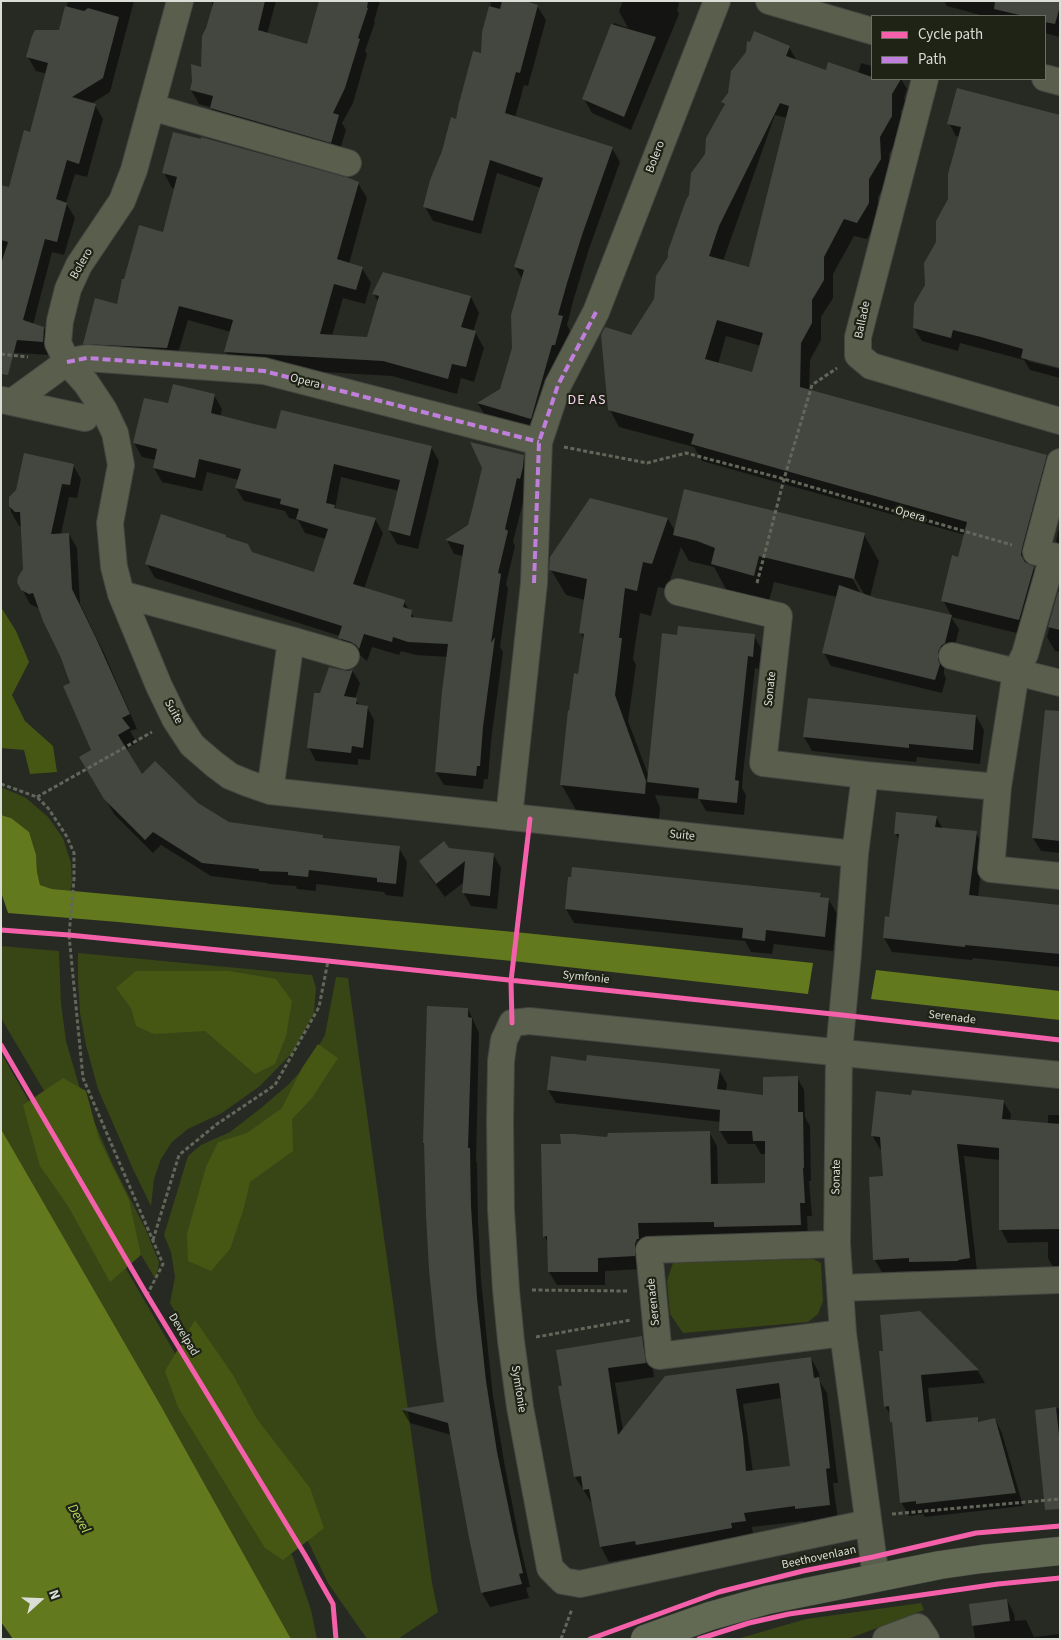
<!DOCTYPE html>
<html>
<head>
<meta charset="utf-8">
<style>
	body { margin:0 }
	#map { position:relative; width:1061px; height:1640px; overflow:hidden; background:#272923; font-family:"Source Sans 3",sans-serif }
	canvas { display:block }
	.frame { position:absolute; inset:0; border:2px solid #dbded6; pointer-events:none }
	.legend { position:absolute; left:871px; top:15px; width:175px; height:65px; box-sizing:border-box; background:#1e2316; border:1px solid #6a6e63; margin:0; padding:6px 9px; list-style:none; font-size:15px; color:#dbded6 }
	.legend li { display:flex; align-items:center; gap:10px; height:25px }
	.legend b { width:25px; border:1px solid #6a6e63 }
	.north { position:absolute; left:15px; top:1575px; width:50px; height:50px; -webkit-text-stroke:4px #1e2316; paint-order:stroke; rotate:70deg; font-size:14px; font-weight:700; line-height:20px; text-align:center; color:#dbded6 }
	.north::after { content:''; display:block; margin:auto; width:18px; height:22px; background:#dbded6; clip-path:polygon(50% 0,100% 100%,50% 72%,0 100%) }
</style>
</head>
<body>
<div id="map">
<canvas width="1061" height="1640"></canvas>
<div class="frame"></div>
<ul class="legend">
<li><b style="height:6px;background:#f560ab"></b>Cycle path</li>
<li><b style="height:6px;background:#c07fdc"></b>Path</li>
</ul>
<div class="north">N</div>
</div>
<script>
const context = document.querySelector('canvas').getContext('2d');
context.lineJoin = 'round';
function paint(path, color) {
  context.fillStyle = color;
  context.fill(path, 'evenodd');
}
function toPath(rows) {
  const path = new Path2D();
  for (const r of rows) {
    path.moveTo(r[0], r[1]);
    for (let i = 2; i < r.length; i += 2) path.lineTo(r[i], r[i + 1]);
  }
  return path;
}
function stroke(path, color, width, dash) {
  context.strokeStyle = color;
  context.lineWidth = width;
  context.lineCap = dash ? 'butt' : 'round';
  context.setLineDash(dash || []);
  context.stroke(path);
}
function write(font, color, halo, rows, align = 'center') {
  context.font = font + ' "Source Sans 3",sans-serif';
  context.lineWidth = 4.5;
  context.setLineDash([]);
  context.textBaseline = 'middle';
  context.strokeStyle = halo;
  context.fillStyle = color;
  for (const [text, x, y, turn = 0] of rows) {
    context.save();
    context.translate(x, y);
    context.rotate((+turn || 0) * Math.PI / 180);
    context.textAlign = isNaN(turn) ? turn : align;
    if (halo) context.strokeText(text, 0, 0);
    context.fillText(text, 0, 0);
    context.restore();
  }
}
paint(toPath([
	[1,787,26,798,48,817,63,838,71,863,72,883,70,891,52,889,40,885,37,872,36,855,11,818,1,815],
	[1,946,59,951,61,1004,66,1041,80,1089,113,1165,145,1228,159,1262,156,1280,1,1018],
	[78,953,312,975,316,988,314,1013,293,1052,260,1086,222,1113,188,1129,172,1142,161,1159,154,1179,151,1206,133,1169,98,1089,86,1045,80,1013,78,980],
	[336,977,348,978,432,1583,438,1612,398,1639,367,1639,328,1583,305,1535,170,1303,175,1277,171,1252,164,1235,188,1156,201,1145,230,1132,261,1108,288,1085,310,1061,325,1035],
	[1,1053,293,1557,311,1610,317,1639,291,1639,161,1406,1,1129],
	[813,1259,821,1263,823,1301,818,1314,808,1322,683,1333,670,1314,667,1281,673,1263],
	[921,1603,924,1610,848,1639,737,1639,806,1619]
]), '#384616');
paint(toPath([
	[1,607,16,631,29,662,12,695,25,721,53,746,57,772,30,774,24,750,1,748],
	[136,971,229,971,276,979,292,1001,286,1036,275,1064,255,1074,205,1031,154,1034,136,1026,131,1008,116,988],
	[318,1044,338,1058,312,1098,292,1119,293,1151,250,1182,243,1211,230,1249,211,1271,188,1261,187,1234,206,1167,218,1142,247,1133,282,1108,302,1068],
	[63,1078,86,1091,99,1139,129,1200,141,1255,110,1282,68,1206,40,1166,23,1105],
	[195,1320,233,1375,257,1419,310,1488,324,1528,283,1560,265,1548,178,1407,165,1371]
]), '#465714');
paint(toPath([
	[1,815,11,818,29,832,36,855,37,872,40,885,52,889,525,933,813,963,808,994,522,962,118,922,8,913,1,892],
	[876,970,1060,991,1060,1020,871,999],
	[1,1129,161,1406,291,1639,13,1639,1,1622]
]), '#62791e');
paint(toPath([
	[68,1,134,1,110,92,91,104,95,105,103,119,87,177,75,174,66,203,75,218,64,255,52,252,33,325,44,328,52,342,50,355,1,352,1,194,9,189,31,133,47,74,36,71,28,57,60,31],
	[212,1,276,1,267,34,308,45,320,1,380,1,374,21,375,22,365,51,367,54,353,103,342,123,346,130,338,156,219,122,210,107,199,104,191,90,194,81,202,68,208,29,213,9],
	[488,1,520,1,537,6,546,20,528,86,524,85,515,118,612,148,620,162,589,249,574,298,567,325,570,331,539,432,486,417,478,404,501,389,514,348,522,279,515,267,541,188,497,173,481,234,433,221,425,207,482,54,483,33,491,3],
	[623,1,678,1,679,4,677,10,679,14,631,130,592,113,584,99,614,23,628,28,619,11],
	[944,1,1060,1,1060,37,1045,33,1045,16,984,16,947,6],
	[789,47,797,61,827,71,858,74,861,63,872,66,872,79,901,79,907,89,904,98,906,102,901,111,901,133,889,154,890,176,878,197,878,220,867,239,854,236,833,274,833,298,821,317,821,340,810,360,809,391,1046,456,1056,473,1030,566,1034,568,1043,584,1029,636,951,617,959,629,952,657,944,666,944,674,946,678,942,693,831,666,824,653,837,597,774,582,769,601,727,591,714,567,689,561,681,547,667,589,658,587,651,616,640,613,633,659,636,665,628,721,649,777,678,636,754,636,761,648,759,669,755,668,743,774,742,788,746,795,744,815,706,811,699,799,655,795,660,808,659,819,576,810,561,784,584,640,581,633,585,600,566,595,551,570,668,519,675,531,864,535,879,561,870,597,952,617,943,600,959,558,965,535,702,461,694,447,619,427,610,410,632,336,656,300,706,154,725,106,723,102],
	[775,115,787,118,750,269,723,261],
	[726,336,761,346,753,373,718,364],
	[852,573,864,594,861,594,850,574],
	[1060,117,1028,358,1028,361,1060,369,1060,378,1030,370,1024,360,960,343,958,351,922,341,914,328,949,200,959,137,956,136,949,123],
	[164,173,358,183,367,198,349,264,362,268,371,283,365,304,343,298,332,336,368,338,378,302,374,294,471,297,479,313,473,332,475,332,484,348,474,382,461,378,457,394,392,376,235,367,226,352,231,332,188,320,175,363,93,358,84,343,117,306,164,233,176,189,172,188],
	[214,395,222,409,220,417,277,431,431,447,439,461,418,549,397,544,389,530,399,491,341,477,335,509,375,519,383,533,364,589,404,602,415,619,453,623,463,556,454,554,447,540,469,525,523,456,531,470,513,542,515,546,506,584,508,589,500,647,503,652,491,741,488,779,484,779,483,789,444,785,436,772,448,657,416,655,401,651,399,655,372,647,367,661,360,655,347,652,340,636,155,578,147,564,227,538,252,553,315,573,326,539,305,533,298,520,289,518,285,511,244,501,236,488,239,480,207,472,202,491,162,482,154,468,156,460,142,457,134,443,169,405],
	[73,465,81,479,77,498,69,497,61,534,69,534,77,548,80,604,104,653,137,729,130,731,137,743,125,750,141,776,198,804,229,823,322,836,325,840,399,848,407,862,403,897,386,895,384,892,316,884,316,891,297,889,296,886,268,884,267,883,211,876,161,845,153,853,114,814,81,757,92,751,62,657,40,607,38,608,30,604,22,589,24,569,22,526,19,526,11,512,10,498],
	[1060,525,1060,548,1056,541],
	[1059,593,1060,593,1060,652,1055,651,1047,637],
	[352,670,360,683,355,699,360,706,367,707,374,720,370,760,358,759,358,765,316,761,309,748,321,695],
	[1047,713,1060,716,1060,853,1041,851,1033,838],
	[976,716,984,730,980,764,917,757,916,762,812,751,804,737],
	[936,817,943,829,976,833,984,846,978,897,1060,906,1060,967,973,958,972,960,892,952,884,938,890,918,899,840,895,833],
	[448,849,493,854,501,868,497,909,471,906,463,892,464,882,445,897,429,876,421,862],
	[820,894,822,899,829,900,837,914,833,951,774,944,772,954,751,952,745,941,574,923,566,909],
	[468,1009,479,1033,476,1161,477,1163,478,1222,481,1279,487,1341,493,1396,505,1467,520,1544,530,1587,526,1588,529,1598,490,1607,482,1593,470,1538,451,1435,410,1423,402,1410,445,1403],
	[587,1062,719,1070,727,1084,726,1091,765,1096,797,1077,804,1090,805,1117,810,1126,811,1181,809,1181,812,1216,807,1216,808,1238,723,1239,720,1234,645,1236,646,1252,642,1269,605,1271,605,1285,557,1285,549,1272,549,1244,544,1236,562,1145,609,1139,709,1132,717,1146,718,1185,766,1184,766,1154,761,1154,755,1144,728,1144,720,1131,721,1122,556,1103,548,1090],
	[912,1096,1003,1101,1011,1114,1010,1121,1048,1124,1048,1115,1060,1115,1060,1271,1055,1271,1048,1258,1048,1242,1008,1243,1001,1230,1000,1160,964,1156,977,1271,918,1275,916,1271,882,1272,874,1259,885,1177,883,1149,880,1149,872,1135],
	[919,1313,978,1371,985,1383,928,1388,932,1423,977,1419,980,1423,995,1419,1002,1433,1023,1506,925,1517,923,1514,909,1516,901,1502,893,1424,891,1416,885,1406,884,1352],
	[641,1337,650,1352,654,1377,615,1383,623,1431,811,1358,819,1373,820,1382,827,1393,838,1483,833,1483,838,1520,805,1524,803,1521,752,1527,753,1535,646,1559,644,1556,609,1562,601,1547,593,1505,575,1477,560,1387,564,1387],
	[782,1398,791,1467,753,1472,743,1404],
	[1060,1408,1060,1503,1037,1411],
	[1007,1600,1014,1614,1015,1621,1026,1620,1034,1637,1060,1634,1060,1639,975,1639,970,1605]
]), '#0007');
paint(toPath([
	[214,1,265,1,258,30,307,44,319,1,368,1,367,8,368,8,358,38,360,39,345,88,333,113,339,115,331,143,210,108,213,96,190,90,192,81,191,64,201,67,202,36,206,28],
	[502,1,525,1,538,5,520,73,516,72,505,113,613,147,582,235,567,283,558,315,563,316,555,345,552,345,531,419,477,403,500,389,512,348,511,315,524,270,514,267,543,178,490,160,473,221,423,207,430,180,442,151,451,117,456,119,459,103,473,51,481,53,482,32,489,6,500,9],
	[995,1,1060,1,1060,6,1055,24,1045,22,1045,16,1024,16,994,9],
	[65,6,84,11,88,8,119,17,103,78,72,97,96,104,79,164,67,160,56,199,67,203,57,242,45,239,23,320,44,327,43,342,17,340,8,375,1,374,1,264,8,242,1,240,1,185,9,187,24,130,30,132,48,63,26,57,32,36,35,30,59,30],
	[611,24,656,37,624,117,582,99],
	[754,31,790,46,786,56,826,70,828,62,872,77,872,79,901,79,892,94,892,116,880,137,881,159,869,179,869,203,857,223,844,219,824,257,824,280,812,300,812,323,801,343,800,387,1047,455,1022,548,1021,555,1025,562,1034,567,1019,620,941,601,952,555,958,557,967,522,691,444,694,434,608,410,601,335,605,327,631,335,654,299,656,276,668,257,668,251,686,200,689,195,691,173,705,154,706,138,725,104,721,102,728,93,731,71,746,52,747,41,750,42],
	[780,103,789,106,749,267,709,256,719,226],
	[717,320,763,333,752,372,705,359],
	[957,88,1060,115,1060,368,1021,358,1023,349,981,337,953,330,951,338,913,328,914,304,925,285,924,263,936,242,936,221,948,199,948,174,961,127,947,124],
	[173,132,201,139,201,137,349,178,359,182,337,259,363,267,356,290,334,284,320,334,367,337,379,296,372,294,383,272,471,296,461,327,476,331,466,367,452,364,448,379,383,361,224,352,233,320,179,306,167,348,83,344,95,298,117,304,122,279,124,279,139,225,163,232,177,177,162,173],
	[173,384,215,394,211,413,254,424,276,429,281,410,432,446,410,536,388,530,400,480,334,464,326,503,335,505,334,508,376,518,353,584,405,600,403,607,412,610,411,617,452,622,464,545,445,540,468,525,472,510,482,468,470,442,524,455,523,467,520,479,517,478,514,491,505,529,508,531,498,573,501,574,491,643,495,637,483,727,480,766,477,766,476,776,435,772,442,691,448,644,408,642,393,637,392,642,364,634,359,649,356,645,351,642,338,638,342,626,145,564,161,514,226,535,226,537,248,544,252,552,314,572,328,529,296,519,299,509,280,504,281,499,235,488,241,469,199,459,195,478,153,468,157,449,133,443,144,398,168,403],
	[24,453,74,464,70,485,62,484,51,534,69,533,72,589,96,638,130,714,122,718,130,728,118,735,142,774,155,761,198,803,229,822,323,835,323,838,400,846,396,884,377,882,377,878,309,870,308,877,288,875,288,872,259,871,259,869,202,863,153,832,145,840,104,799,79,757,91,750,63,686,70,683,61,658,43,621,33,593,29,594,21,590,17,582,18,577,23,569,20,512,15,512,9,506,9,497,16,490],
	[684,489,865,533,854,579,759,556,754,576,711,564,715,548,697,541,673,535],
	[590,498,668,518,652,564,643,562,637,591,625,588,619,638,622,638,615,695,646,781,645,794,560,785,568,710,569,711,574,673,578,674,584,634,579,633,587,579,549,570,550,557],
	[839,585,876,598,952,615,945,643,941,646,938,652,938,660,940,664,935,680,822,653],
	[1058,592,1060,592,1060,630,1048,627],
	[678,626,755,634,753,657,748,656,737,760,735,780,739,781,737,803,698,799,699,788,647,782,662,633,677,635],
	[329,667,342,670,349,671,353,669,344,696,357,698,356,704,368,706,363,748,352,746,351,753,307,748,314,693,320,693],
	[808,698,976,715,973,750,909,744,909,748,803,737],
	[1045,710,1060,711,1060,841,1032,838],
	[896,812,937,816,935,827,977,831,969,895,1060,905,1060,954,965,945,965,947,883,938,885,916,889,917,899,834,894,834],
	[444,841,449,848,494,853,490,896,462,893,465,861,436,884,419,861],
	[572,867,821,893,820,897,829,898,825,937,766,930,765,941,742,938,743,928,565,909,568,877,571,877],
	[427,1006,468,1008,468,1017,472,1018,468,1148,470,1148,471,1207,477,1298,486,1381,497,1452,513,1529,523,1573,519,1574,522,1584,481,1593,469,1538,448,1423,400,1409,444,1402,436,1340,429,1270,426,1215,424,1143,423,1143],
	[587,1055,720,1069,717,1089,763,1095,763,1077,798,1076,798,1112,803,1112,804,1168,803,1168,805,1203,800,1203,801,1225,714,1227,714,1222,638,1223,639,1239,637,1239,635,1244,635,1256,598,1258,598,1272,548,1272,547,1236,543,1237,541,1144,561,1144,560,1134,574,1134,607,1137,608,1133,710,1131,711,1184,765,1183,765,1141,753,1141,752,1131,719,1131,720,1110,547,1090,551,1056,586,1061],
	[912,1090,1004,1100,1002,1119,1060,1124,1060,1229,999,1230,999,1148,957,1144,970,1258,958,1260,958,1261,909,1262,909,1258,873,1260,869,1177,883,1176,880,1137,871,1136,876,1091,911,1095],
	[920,1311,979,1370,921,1375,926,1422,978,1417,978,1422,995,1418,1016,1493,916,1504,916,1501,900,1503,892,1422,890,1422,889,1406,884,1407,879,1351,883,1351,880,1315],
	[642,1336,646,1363,608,1368,618,1435,665,1376,811,1357,814,1378,819,1377,822,1395,830,1468,826,1469,830,1505,795,1509,795,1506,744,1513,746,1521,731,1523,732,1528,636,1545,635,1541,600,1547,589,1489,583,1490,581,1476,574,1477,558,1386,562,1386,556,1350],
	[779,1383,790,1466,746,1471,743,1437,736,1389],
	[1056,1407,1060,1444,1060,1509,1045,1510,1035,1410],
	[1007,1599,1010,1621,972,1626,969,1604]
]), '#444640');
const street = toPath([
	[769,1,872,31],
	[1045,78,1060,82],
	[925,79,858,337,858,355,871,366,1060,421],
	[151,107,348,163],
	[2,400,85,418],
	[12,402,67,362,58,343,60,321,68,289,79,265,122,201,134,170,180,1],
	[539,442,264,371,87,358,67,362,86,383,104,410,115,433,121,465,110,523,114,567,121,594,159,686,175,719,192,745,214,764,230,776,247,783,270,791,855,854],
	[1036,552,1060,462],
	[1053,556,1025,654,1016,672,998,787,991,869,1060,876],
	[678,592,779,616,763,763,865,775,998,787],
	[121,594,291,640,270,791],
	[291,640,346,656],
	[952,656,1060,683],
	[865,775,855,854,848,954,839,1052,837,1244,843,1333,876,1578],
	[509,817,534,583,539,442,558,385,596,312,717,1],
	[837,1244,649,1250,659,1356,843,1333],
	[840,1288,1060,1280],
	[868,1523,580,1584,563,1581,550,1568,520,1407,511,1341,506,1290,501,1210,500,1121,501,1061,504,1040,512,1023,529,1021,1060,1075],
	[886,1639,918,1627,926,1639]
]);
const secondary = toPath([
	[645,1639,710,1616,767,1600,940,1565,982,1559,1060,1551]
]);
stroke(street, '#444540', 28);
stroke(secondary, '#444540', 29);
stroke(toPath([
	[1,354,28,357],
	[564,447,647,463,686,453,784,479,1012,545],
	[757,583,784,479,812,385,837,368],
	[1,784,37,797,48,808,58,823,67,837,74,853,74,879,69,935,83,1078,163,1264,147,1295],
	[37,797,152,732],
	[153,1240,179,1155,217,1124,275,1085,319,1007,328,961],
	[532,1290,628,1291],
	[536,1337,631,1320],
	[892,1514,1060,1499],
	[561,1639,572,1609]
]), '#62675a', 3, [4, 2.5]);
stroke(street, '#595e4d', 26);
stroke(secondary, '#626a53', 28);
stroke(toPath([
	[67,362,87,358,264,371,539,442],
	[534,583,539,442,558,385,596,312]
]), '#c07fdc', 4, [8, 4]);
stroke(toPath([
	[1,930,69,935,328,961,842,1015,1060,1040],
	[512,1023,511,981,530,819],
	[1,1045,147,1295,305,1555,333,1604,336,1639],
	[590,1639,719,1592,803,1571,873,1557,976,1533,1060,1526],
	[699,1639,749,1623,789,1614,998,1584,1060,1578]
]), '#f560ab', 5);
write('12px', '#dbded6', '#1e2316', [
	["Bolero",656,157,-69],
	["Bolero",82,264,-60],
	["Ballade",863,320,-78],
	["Opera",305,382,14],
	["Opera",910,515,16],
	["Sonate",771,689,-84],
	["Suite",173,712,61],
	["Suite",682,836,6],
	["Symfonie",586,978,6],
	["Serenade",952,1018,7],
	["Sonate",837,1177,-89],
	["Serenade",654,1302,-96],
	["Develpad",183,1335,59],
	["Symfonie",518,1389,81],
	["Beethovenlaan",819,1558,-12]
]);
context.letterSpacing = '1px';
write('14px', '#f9d2f1', '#1e2316', [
	["DE AS",587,401]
]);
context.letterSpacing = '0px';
write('italic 14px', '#b1d458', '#1e2316', [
	["Devel",78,1519,60]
]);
</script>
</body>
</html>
